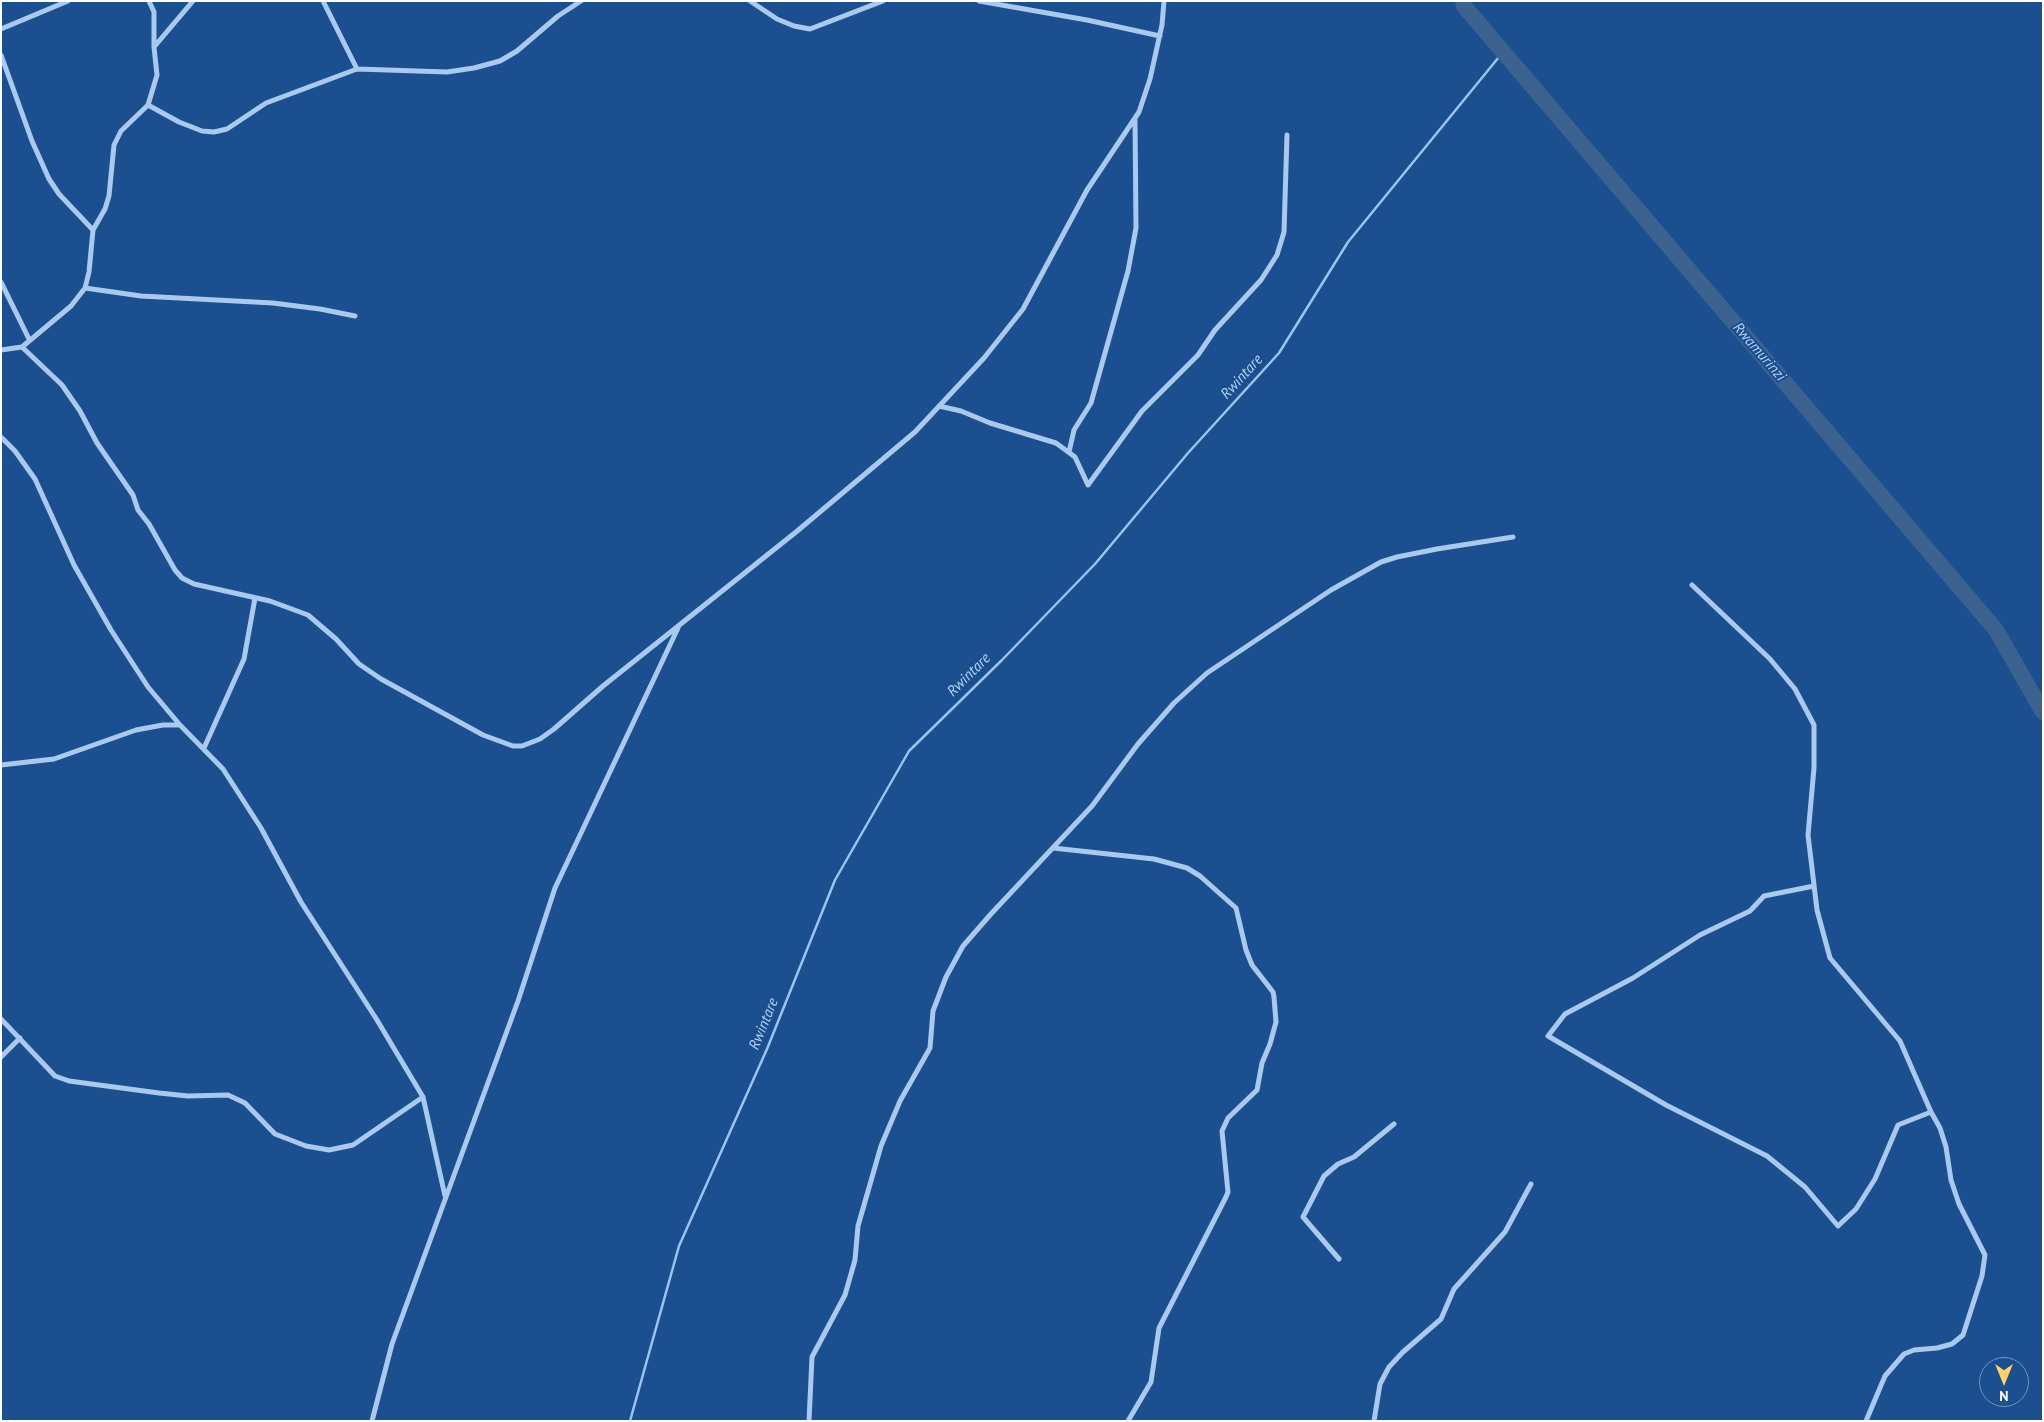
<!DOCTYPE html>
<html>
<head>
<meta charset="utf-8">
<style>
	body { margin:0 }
	#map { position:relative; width:2044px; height:1422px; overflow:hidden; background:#1b4f8f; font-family:"PT Sans",sans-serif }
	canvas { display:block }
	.frame { position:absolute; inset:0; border:2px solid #fff; pointer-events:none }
	.north { position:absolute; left:1979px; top:1357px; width:50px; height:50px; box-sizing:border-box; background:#1b4f8f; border:1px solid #7695bc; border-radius:50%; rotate:180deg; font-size:14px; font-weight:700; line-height:20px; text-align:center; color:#fff }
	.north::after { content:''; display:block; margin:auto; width:18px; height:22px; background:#ffd166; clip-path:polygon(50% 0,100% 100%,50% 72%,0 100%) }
</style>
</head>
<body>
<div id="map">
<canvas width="2044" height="1422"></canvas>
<div class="frame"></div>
<div class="north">N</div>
</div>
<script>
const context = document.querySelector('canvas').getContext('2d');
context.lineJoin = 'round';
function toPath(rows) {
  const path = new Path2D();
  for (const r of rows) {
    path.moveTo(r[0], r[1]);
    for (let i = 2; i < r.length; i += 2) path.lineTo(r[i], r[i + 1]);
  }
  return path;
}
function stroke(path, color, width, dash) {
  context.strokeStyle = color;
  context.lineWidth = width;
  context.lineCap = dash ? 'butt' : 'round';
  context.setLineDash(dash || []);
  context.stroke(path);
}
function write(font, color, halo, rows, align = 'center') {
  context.font = font + ' "PT Sans",sans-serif';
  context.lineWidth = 4;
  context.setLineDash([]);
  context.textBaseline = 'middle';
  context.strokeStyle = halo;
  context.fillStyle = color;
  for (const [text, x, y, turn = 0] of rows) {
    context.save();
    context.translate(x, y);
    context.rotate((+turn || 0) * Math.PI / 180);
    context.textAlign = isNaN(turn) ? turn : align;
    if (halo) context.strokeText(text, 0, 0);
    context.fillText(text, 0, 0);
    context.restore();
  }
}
stroke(toPath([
	[630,1421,679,1246,767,1049,835,880,909,751,1002,660,1095,564,1188,453,1279,353,1348,242,1503,52]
]), '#9cc4f0', 2.5);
stroke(toPath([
	[1463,1,1464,6,1996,630,2043,712]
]), '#3c6290', 16);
stroke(toPath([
	[323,1,357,69],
	[750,1,777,19,794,26,810,29,883,1],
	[979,1,1087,20,1160,36],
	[1,29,68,1],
	[154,47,193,1],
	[1,55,32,141,49,179,59,194,93,230],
	[148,105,179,122,202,131,214,132,227,129,266,103,357,69,447,72,474,68,500,61,517,51,558,16,581,1],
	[1,282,29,339],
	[85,288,141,296,273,303,320,309,355,316],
	[22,347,62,385,80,411,97,443,133,495,138,510,149,524,175,570,182,578,194,584,270,601,308,615,336,639,359,664,381,679,483,735,513,746,522,746,540,739,554,729,603,686,796,532,915,432,984,358,1023,309,1087,190,1139,112,1150,79,1162,25,1164,1],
	[1,350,22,347,71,306,85,288,89,272,93,230,105,209,109,196,114,145,121,131,148,105,157,75,154,47,154,12,149,1],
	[939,406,961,411,990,423,1056,443,1075,457,1088,485,1142,411,1198,355,1215,330,1261,280,1277,255,1284,232,1287,135],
	[1,437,15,451,35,479,74,565,111,630,148,687,180,725,223,769,261,828,301,902,377,1020,423,1097,445,1196],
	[1069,452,1074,430,1091,403,1128,271,1136,228,1135,119],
	[1692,585,1770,659,1795,689,1814,725,1814,768,1808,835,1817,910,1830,958,1900,1041,1931,1112,1940,1128,1946,1147,1951,1180,1959,1204,1985,1255,1982,1276,1963,1335,1952,1344,1937,1348,1914,1350,1904,1354,1885,1376,1866,1421],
	[204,748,244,659,255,598],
	[1,765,54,759,136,730,163,725,180,725],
	[1053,848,1154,859,1187,868,1200,876,1236,908,1246,950,1252,965,1273,992,1274,997,1276,1022,1270,1044,1262,1063,1257,1090,1228,1118,1222,1131,1228,1192,1226,1197,1159,1328,1151,1382,1128,1421],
	[1814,886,1764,896,1750,911,1700,935,1633,978,1565,1014,1548,1036,1666,1105,1767,1156,1805,1187,1838,1226,1856,1209,1875,1179,1898,1125,1931,1112],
	[1,1019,55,1076,69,1081,159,1093,188,1096,228,1095,245,1103,275,1134,306,1146,329,1150,353,1145,423,1097],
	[1,1057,20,1038],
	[1339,1259,1303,1217,1324,1176,1338,1164,1354,1157,1394,1124],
	[372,1421,392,1344,518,1001,555,888,678,628],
	[809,1421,812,1357,845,1295,855,1260,858,1226,881,1146,900,1101,930,1048,933,1011,946,977,963,946,990,915,1092,806,1138,744,1174,703,1207,673,1331,590,1381,562,1397,557,1437,549,1513,537],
	[1374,1421,1380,1384,1389,1367,1403,1352,1441,1319,1454,1289,1505,1232,1531,1184]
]), '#a9c9ee', 5);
write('italic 15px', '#b5d3f5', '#1b4f8f', [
	["Rwamurinzi",1759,352,49],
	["Rwintare",1242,377,-48],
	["Rwintare",969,675,-45],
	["Rwintare",764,1024,-68]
]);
</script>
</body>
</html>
